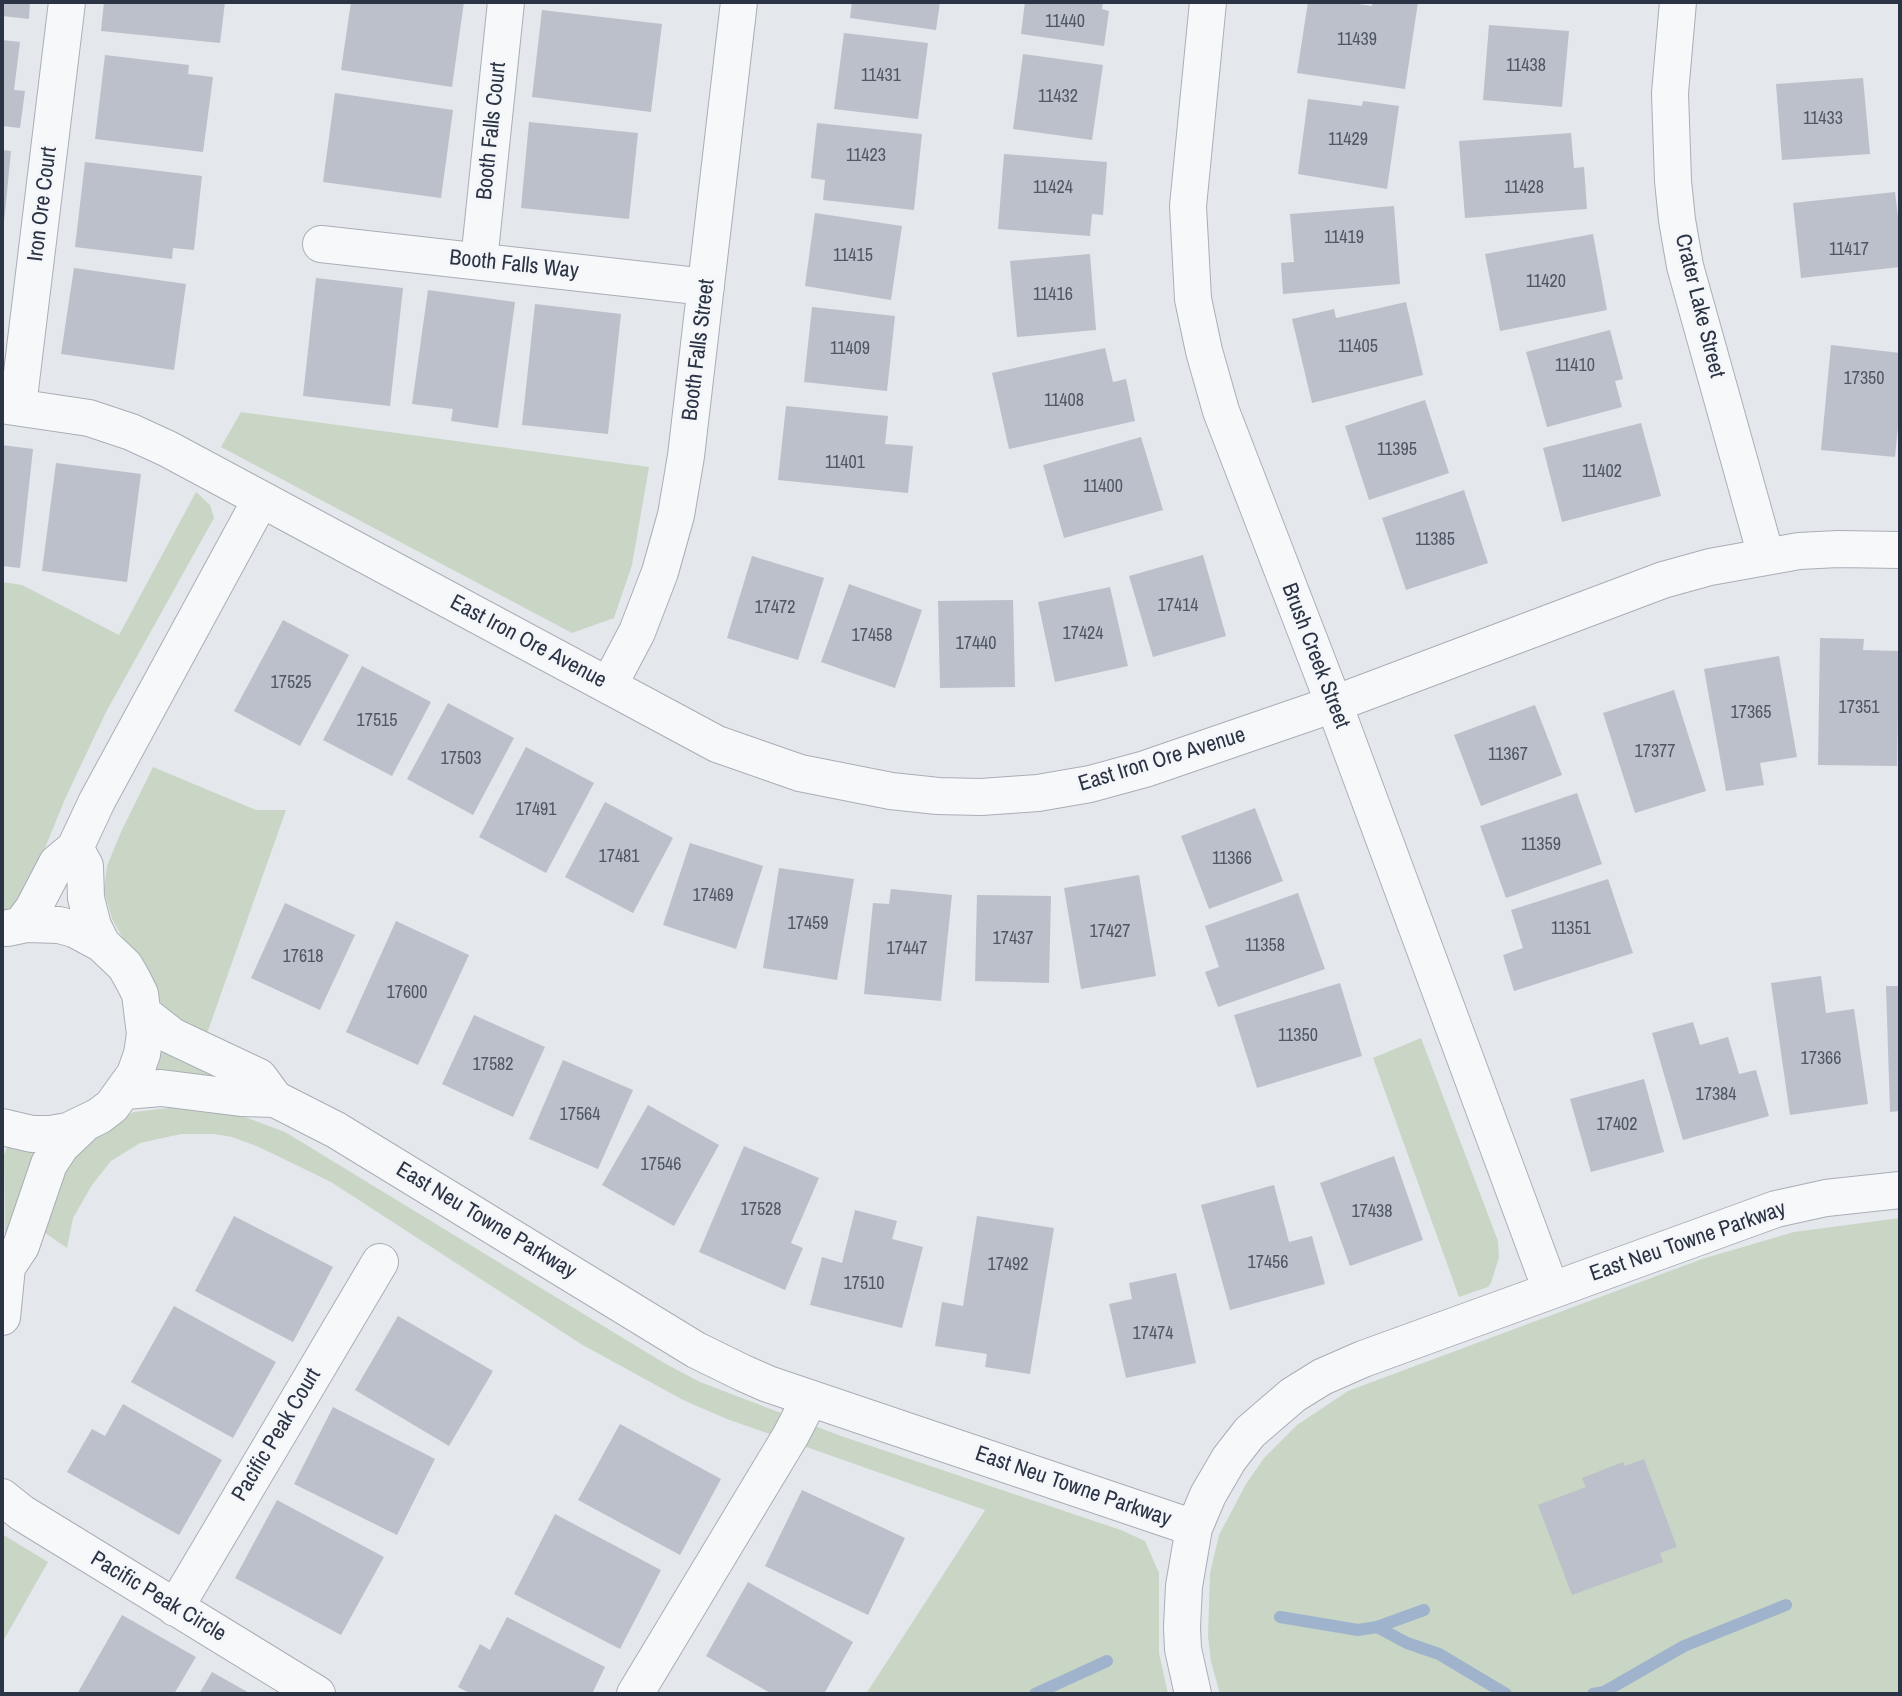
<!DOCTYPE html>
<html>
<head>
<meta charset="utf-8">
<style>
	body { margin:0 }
	#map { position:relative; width:1902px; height:1696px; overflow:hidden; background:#e4e7ec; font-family:"Archivo Narrow",sans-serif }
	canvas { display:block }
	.frame { position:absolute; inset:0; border:4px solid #2b3445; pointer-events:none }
</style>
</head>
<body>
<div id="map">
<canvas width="1902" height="1696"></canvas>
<div class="frame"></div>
</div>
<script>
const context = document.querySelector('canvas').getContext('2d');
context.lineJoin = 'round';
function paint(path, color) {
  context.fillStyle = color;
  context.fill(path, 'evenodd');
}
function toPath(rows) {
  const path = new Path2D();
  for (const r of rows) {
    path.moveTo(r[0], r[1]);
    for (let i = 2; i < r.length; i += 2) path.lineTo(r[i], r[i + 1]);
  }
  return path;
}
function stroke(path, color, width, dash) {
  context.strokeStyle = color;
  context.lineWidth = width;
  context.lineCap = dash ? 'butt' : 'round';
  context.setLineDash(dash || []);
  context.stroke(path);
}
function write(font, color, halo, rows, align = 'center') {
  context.font = font + ' "Archivo Narrow",sans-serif';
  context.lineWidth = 6;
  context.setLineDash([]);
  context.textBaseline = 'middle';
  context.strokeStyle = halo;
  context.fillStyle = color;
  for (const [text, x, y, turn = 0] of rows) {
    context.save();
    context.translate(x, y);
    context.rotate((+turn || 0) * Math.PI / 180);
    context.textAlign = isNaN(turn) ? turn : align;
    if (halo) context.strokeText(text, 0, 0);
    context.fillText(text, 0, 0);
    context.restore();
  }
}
paint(toPath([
	[241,412,649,467,632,565,614,618,572,633,221,447],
	[196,492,210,505,214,518,106,712,65,799,34,875,16,904,2,915,2,582,22,585,119,635],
	[153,767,256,810,286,810,205,1039,172,1017,157,998,112,919,104,890,107,866,121,832],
	[1421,1038,1498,1241,1499,1257,1491,1283,1488,1287,1459,1297,1373,1058],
	[158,1044,242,1081,157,1073,155,1069],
	[177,1107,237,1114,285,1132,664,1363,700,1382,841,1436,1121,1530,1145,1541,1159,1573,1159,1653,1168,1694,866,1694,985,1510,727,1419,683,1400,581,1344,331,1182,259,1147,232,1137,214,1134,181,1134,140,1143,111,1161,92,1185,73,1218,67,1248,41,1230,64,1168,107,1125,134,1112],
	[7,1147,38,1148,5,1236,4,1155],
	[1900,1218,1900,1694,1220,1694,1211,1662,1208,1636,1210,1573,1219,1535,1246,1484,1264,1458,1297,1425,1348,1391,1702,1259,1794,1232],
	[2,1534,48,1562,2,1643]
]), '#c9d6c5');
stroke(toPath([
	[1280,1617,1358,1630,1377,1627,1424,1610],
	[1377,1627,1407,1643,1439,1654,1506,1694],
	[1035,1694,1107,1661],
	[1593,1694,1604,1692,1684,1646,1786,1605]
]), '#9fb4cc', 12);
paint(toPath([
	[2,2,30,2,29,19,2,16],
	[104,2,225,2,220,43,101,31],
	[351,2,464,2,452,87,341,70],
	[852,2,940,2,936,30,850,18],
	[1025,2,1103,2,1102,9,1109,11,1104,46,1021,34],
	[1308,2,1345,2,1372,6,1372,2,1418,2,1405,89,1297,73],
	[542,10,662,24,651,112,532,97],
	[1489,25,1569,31,1562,107,1483,100],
	[844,33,928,43,918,119,834,109],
	[2,40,20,42,14,90,25,91,20,128,2,126],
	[1023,54,1103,65,1092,140,1013,129],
	[105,55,189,65,188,74,213,77,203,152,95,139],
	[1863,78,1870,154,1782,160,1776,84],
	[335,93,453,110,441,198,323,182],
	[1308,99,1362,106,1363,101,1399,106,1387,189,1298,174],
	[529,122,638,133,629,219,521,208],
	[817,123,922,134,914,210,823,200,825,180,811,178],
	[1571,133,1574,168,1584,167,1587,209,1465,218,1459,141],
	[2,150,11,151,4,222,2,222],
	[1004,154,1107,162,1103,215,1092,214,1090,236,998,229],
	[85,162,202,176,194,250,173,248,172,259,75,247],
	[1895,192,1900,233,1900,267,1801,278,1793,203],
	[1394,206,1400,284,1283,294,1281,263,1294,262,1290,214],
	[815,213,902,226,891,300,805,286],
	[1593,234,1607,310,1500,331,1485,254],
	[1090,254,1096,330,1017,337,1010,261],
	[74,268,186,284,174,370,61,354],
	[316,278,403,288,390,406,303,396],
	[428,290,515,302,498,428,451,421,453,409,412,404],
	[1406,302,1423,375,1312,403,1292,319,1334,309,1336,318],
	[535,304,621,314,608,434,522,425],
	[812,307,895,316,887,391,804,382],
	[1610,330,1623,379,1615,381,1622,407,1547,427,1526,352],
	[1831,345,1900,353,1900,406,1895,457,1821,450],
	[1105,348,1113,382,1126,379,1135,421,1009,449,992,373],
	[1425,400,1449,473,1369,500,1345,426],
	[786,406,888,416,885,444,913,446,908,493,778,480],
	[1641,423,1661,496,1562,522,1543,448],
	[1141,437,1163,510,1064,538,1043,465],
	[2,445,33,449,20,568,2,566],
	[56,463,141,474,127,582,42,571],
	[1464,490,1488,563,1406,590,1382,518],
	[1203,555,1226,636,1153,657,1129,576],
	[752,556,824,578,798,660,727,638],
	[849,584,922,610,895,688,821,662],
	[1110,587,1128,666,1055,682,1038,602],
	[1013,600,1015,687,940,688,938,601],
	[283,620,349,655,300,746,234,711],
	[1820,638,1864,639,1863,650,1899,651,1897,766,1818,765],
	[1779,656,1797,757,1760,763,1764,785,1726,791,1704,669],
	[362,666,431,702,392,776,323,740],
	[1674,690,1706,791,1635,813,1603,713],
	[448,703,514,738,473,815,407,779],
	[1535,705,1562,775,1481,806,1454,735],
	[526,747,594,783,546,873,479,837],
	[1577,793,1602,864,1506,898,1480,826],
	[605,802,673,838,633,913,565,877],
	[1255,808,1283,881,1209,909,1181,836],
	[690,843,763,866,736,949,663,925],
	[779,868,854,879,837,980,763,968],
	[1139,875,1156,976,1081,989,1064,888],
	[1608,879,1633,953,1514,991,1503,955,1523,948,1511,910],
	[891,889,952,895,941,1001,864,994,873,903,889,904],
	[1298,893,1325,969,1218,1007,1205,972,1219,967,1205,926],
	[977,895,1051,896,1049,983,975,981],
	[285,903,355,935,320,1010,251,978],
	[396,921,469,955,418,1065,346,1032],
	[1821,976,1826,1013,1854,1009,1868,1104,1790,1115,1771,983],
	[1340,983,1362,1056,1257,1088,1234,1015],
	[1886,986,1900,986,1900,1111,1890,1112],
	[474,1015,545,1047,513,1117,442,1084],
	[1693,1022,1700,1045,1728,1037,1739,1074,1756,1070,1769,1116,1683,1140,1652,1033],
	[563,1060,633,1090,598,1169,529,1139],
	[1644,1079,1664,1152,1591,1172,1570,1099],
	[648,1105,719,1145,674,1226,602,1185],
	[744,1146,819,1178,791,1243,803,1248,785,1290,699,1252],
	[1394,1156,1423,1240,1350,1266,1320,1183],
	[1274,1185,1289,1242,1312,1236,1325,1284,1230,1310,1201,1205],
	[855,1210,897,1221,892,1239,923,1247,902,1328,810,1305,822,1257,842,1263],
	[234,1216,333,1267,293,1342,195,1291],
	[977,1216,1054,1228,1030,1374,985,1367,987,1354,935,1346,942,1302,963,1306],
	[1176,1273,1196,1363,1126,1378,1109,1304,1132,1299,1129,1283],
	[174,1306,276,1362,233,1438,131,1382],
	[398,1316,493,1371,449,1446,355,1390],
	[123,1404,222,1460,179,1535,67,1472,92,1429,105,1436],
	[333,1407,435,1459,397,1535,294,1484],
	[620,1424,721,1479,680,1555,578,1500],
	[1644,1459,1677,1547,1660,1553,1663,1562,1572,1595,1538,1505,1586,1487,1582,1478,1623,1462,1625,1466],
	[802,1490,905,1538,868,1615,765,1566],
	[277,1500,384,1557,341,1635,235,1578],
	[555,1514,661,1570,620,1649,514,1594],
	[748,1582,853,1642,824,1694,772,1694,706,1656],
	[122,1615,196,1657,174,1694,77,1694],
	[507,1617,605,1667,592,1694,471,1694,458,1687,480,1644,490,1650],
	[212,1672,251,1694,199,1694]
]), '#bbc0ca');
const street = toPath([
	[1208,2,1188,206,1193,299,1204,351,1221,411,1334,704,1551,1290],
	[1678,2,1670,93,1673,181,1677,220,1685,266,1766,556],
	[321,244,706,287],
	[479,261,506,2],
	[2,405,89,418,131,432,168,449,717,744,800,773,891,791,938,796,981,797,1038,793,1090,784,1145,769,1334,704,1663,580,1710,567,1799,551,1838,549,1900,550],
	[18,406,67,2],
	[609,685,637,632,660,572,676,515,686,456,739,2],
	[75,848,85,866,86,898,93,926,102,944],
	[21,925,33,909,57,863,75,848,97,801,261,499],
	[144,1014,172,1036,259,1077,275,1099],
	[125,1091,161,1088,241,1098,275,1099,336,1130,696,1350,743,1373,768,1384,1194,1528],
	[2,1127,32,1134,50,1134,68,1131,99,1116,112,1106,135,1074,142,1054,145,1034,140,994,133,980,125,966,102,944,74,929,59,925,27,924,8,928],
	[2,1317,7,1267,21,1246,49,1164,61,1146,84,1124],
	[2,1497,22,1513,317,1694],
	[175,1608,380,1262],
	[635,1694,791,1435,810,1398],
	[1193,1694,1183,1649,1182,1627,1184,1586,1194,1528,1208,1495,1229,1459,1250,1432,1293,1395,1322,1377,1363,1359,1776,1209,1826,1198,1900,1190]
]);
stroke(street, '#a9aeb7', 38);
stroke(street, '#f7f8fa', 36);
write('18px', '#4f5766', null, [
	["11440",1065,22],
	["11439",1357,40],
	["11438",1526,66],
	["11431",881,76],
	["11432",1058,97],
	["11433",1823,119],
	["11429",1348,140],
	["11423",866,156],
	["11424",1053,188],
	["11428",1524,188],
	["11419",1344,238],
	["11417",1849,250],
	["11415",853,256],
	["11420",1546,282],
	["11416",1053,295],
	["11405",1358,347],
	["11409",850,349],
	["11410",1575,366],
	["17350",1864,379],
	["11408",1064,401],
	["11395",1397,450],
	["11401",845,463],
	["11402",1602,472],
	["11400",1103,487],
	["11385",1435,540],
	["17414",1178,606],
	["17472",775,608],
	["17424",1083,634],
	["17458",872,636],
	["17440",976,644],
	["17525",291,683],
	["17351",1859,708],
	["17365",1751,713],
	["17515",377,721],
	["17377",1655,752],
	["11367",1508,755],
	["17503",461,759],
	["17491",536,810],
	["11359",1541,845],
	["17481",619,857],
	["11366",1232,859],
	["17469",713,896],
	["17459",808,924],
	["11351",1571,929],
	["17427",1110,932],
	["17437",1013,939],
	["11358",1265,946],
	["17447",907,949],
	["17618",303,957],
	["17600",407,993],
	["11350",1298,1036],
	["17366",1821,1059],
	["17582",493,1065],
	["17384",1716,1095],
	["17564",580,1115],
	["17402",1617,1125],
	["17546",661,1165],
	["17528",761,1210],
	["17438",1372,1212],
	["17456",1268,1263],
	["17492",1008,1265],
	["17510",864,1284],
	["17474",1153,1334]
]);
write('22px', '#2b3445', '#f4f6f9', [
	["Booth Falls Court",492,131,-84],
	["Iron Ore Court",43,204,-83],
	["Booth Falls Way",514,265,6],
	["Crater Lake Street",1699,306,76],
	["Booth Falls Street",699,350,-83],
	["East Iron Ore Avenue",528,642,28],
	["Brush Creek Street",1315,656,69],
	["East Iron Ore Avenue",1162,760,-17],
	["East Neu Towne Parkway",486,1221,31],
	["East Neu Towne Parkway",1688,1242,-19],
	["Pacific Peak Court",277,1435,-59],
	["East Neu Towne Parkway",1073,1487,19],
	["Pacific Peak Circle",158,1597,31]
]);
</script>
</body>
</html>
